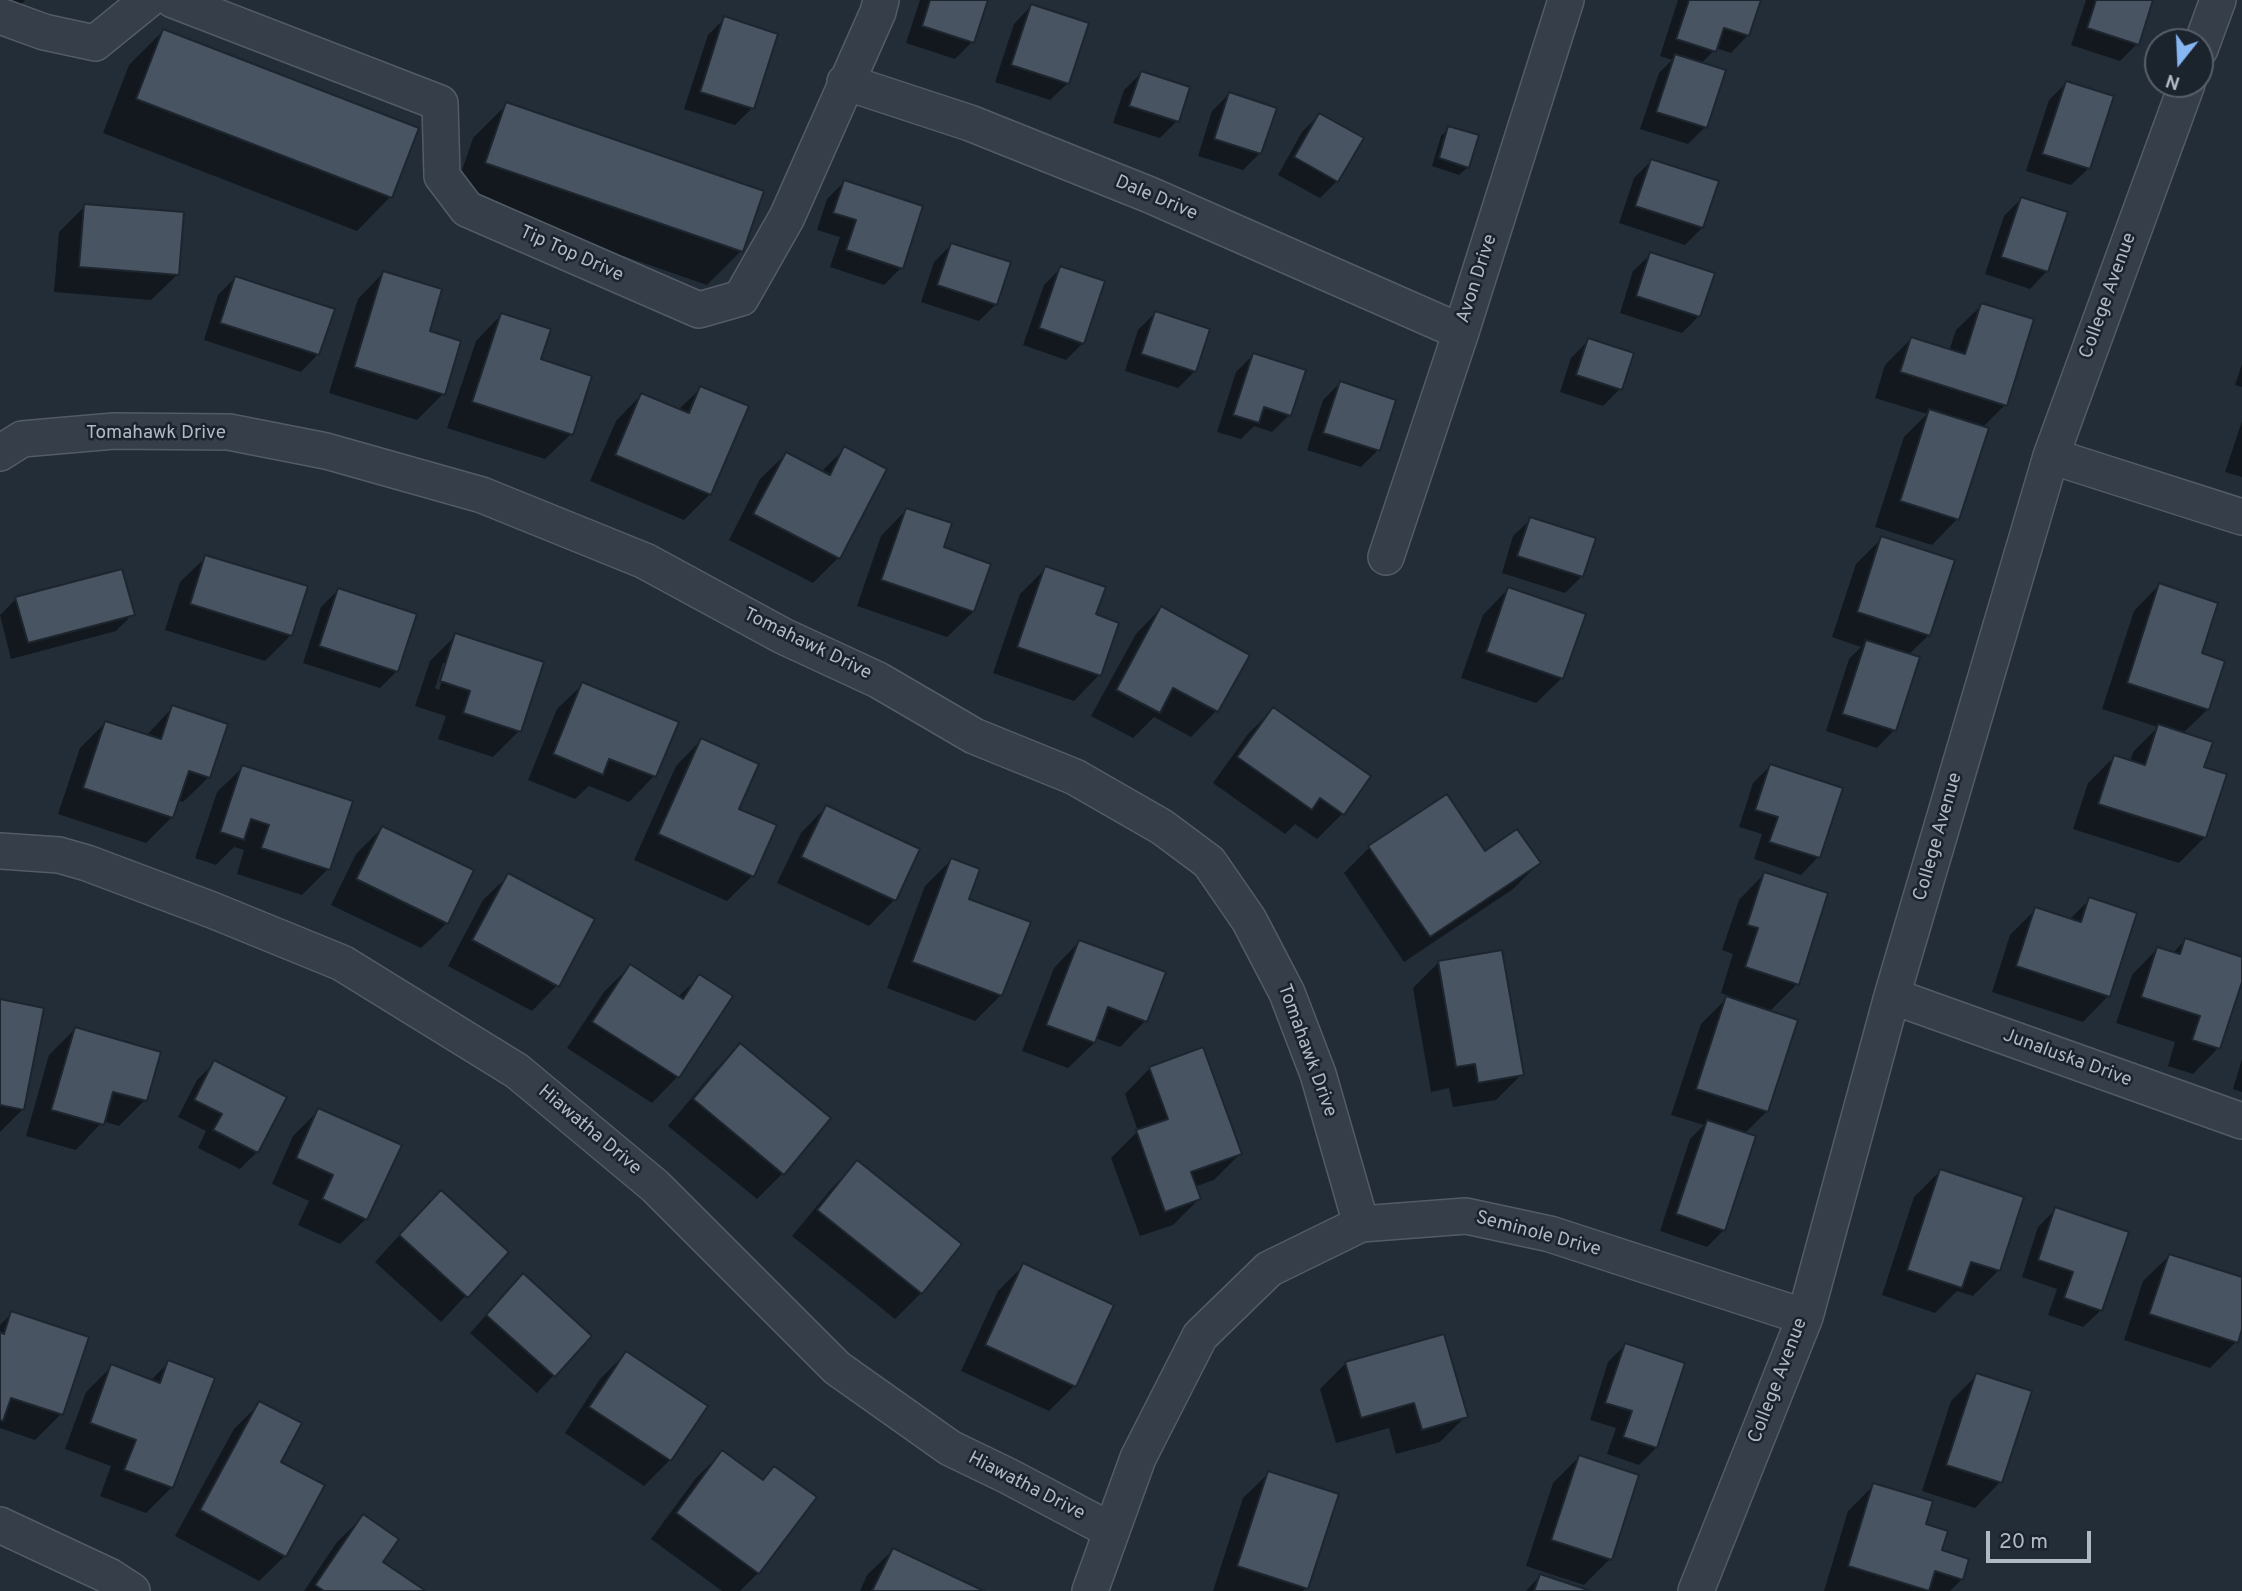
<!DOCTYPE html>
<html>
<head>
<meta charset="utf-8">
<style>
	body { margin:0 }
	#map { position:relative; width:2242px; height:1591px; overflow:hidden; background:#222d38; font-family:Overpass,sans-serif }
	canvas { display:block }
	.north { position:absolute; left:2144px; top:28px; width:70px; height:70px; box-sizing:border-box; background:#1b232d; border:2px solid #575f6a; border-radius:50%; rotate:198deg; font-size:19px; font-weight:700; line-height:28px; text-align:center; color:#b0b9c5 }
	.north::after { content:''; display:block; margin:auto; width:24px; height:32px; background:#87b7f3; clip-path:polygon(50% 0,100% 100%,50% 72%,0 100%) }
	.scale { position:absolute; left:1986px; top:1531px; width:105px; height:32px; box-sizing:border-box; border:4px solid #b0b9c5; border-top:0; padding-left:9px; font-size:21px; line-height:24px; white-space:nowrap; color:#b0b9c5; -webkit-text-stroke:5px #1b232d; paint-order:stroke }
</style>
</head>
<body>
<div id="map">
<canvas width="2242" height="1591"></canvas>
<div class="north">N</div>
<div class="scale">20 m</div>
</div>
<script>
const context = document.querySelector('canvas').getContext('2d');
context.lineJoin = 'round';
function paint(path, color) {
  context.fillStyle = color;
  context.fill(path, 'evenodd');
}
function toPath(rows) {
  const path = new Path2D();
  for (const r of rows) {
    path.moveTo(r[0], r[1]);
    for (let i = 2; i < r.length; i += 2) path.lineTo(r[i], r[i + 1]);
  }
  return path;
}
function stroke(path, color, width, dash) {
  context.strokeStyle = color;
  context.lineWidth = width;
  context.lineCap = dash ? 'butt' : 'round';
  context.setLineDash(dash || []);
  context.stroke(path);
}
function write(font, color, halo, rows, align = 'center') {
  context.font = font + ' Overpass,sans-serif';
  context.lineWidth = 5;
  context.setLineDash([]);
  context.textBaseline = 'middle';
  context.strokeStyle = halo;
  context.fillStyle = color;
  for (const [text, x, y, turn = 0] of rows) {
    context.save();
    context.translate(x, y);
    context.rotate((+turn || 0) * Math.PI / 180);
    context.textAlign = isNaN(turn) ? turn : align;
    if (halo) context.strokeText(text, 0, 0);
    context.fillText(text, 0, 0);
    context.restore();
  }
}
paint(toPath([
	[0,0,25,0,13,13],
	[920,0,986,0,972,42,955,59,906,43],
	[1678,0,1759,0,1748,35,1731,53,1716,48,1701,64,1705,127,1688,144,1640,129,1659,73,1672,60,1660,56],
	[2086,0,2152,0,2137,44,2120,61,2071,45],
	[1031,6,1068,83,1050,100,995,82,1014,24],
	[725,18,752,108,735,125,684,109,708,35],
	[163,31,390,197,357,231,103,133,129,65],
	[1141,73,1177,121,1160,138,1113,123,1124,90],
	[2066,83,2089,168,2071,185,2026,171,2049,100],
	[1229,94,1260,153,1243,170,1198,156,1212,111],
	[507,104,741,251,707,285,453,197,473,138],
	[1319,115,1337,181,1320,198,1278,175,1302,132],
	[1449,128,1468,167,1459,175,1432,166,1441,136],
	[1651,161,1702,228,1685,245,1619,223,1634,178],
	[844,182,901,268,884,285,830,267,840,237,817,230,827,199],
	[2021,199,2047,271,2030,289,1985,274,2004,216],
	[85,206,177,275,151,300,54,292,59,232],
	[951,245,996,304,979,321,921,302,934,262],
	[1651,254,1699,316,1682,333,1620,313,1633,271],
	[1061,268,1083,343,1066,360,1023,345,1044,285],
	[383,273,428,332,443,394,417,420,329,393,358,299],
	[235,278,318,354,301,372,204,340,218,295],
	[1982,305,2005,405,1982,428,1957,519,1932,545,1875,527,1904,437,1927,414,1875,398,1885,365,1911,339,1949,351,1956,330],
	[1155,313,1195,371,1178,388,1125,371,1138,330],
	[501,315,539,361,571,434,545,459,447,428,476,341],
	[1589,340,1620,389,1603,406,1560,392,1571,358],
	[1253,355,1289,415,1272,432,1254,426,1241,439,1217,432,1236,372],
	[2242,364,2242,387,2235,385],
	[1340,383,1378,450,1361,467,1307,450,1323,400],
	[701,388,710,494,684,520,590,481,616,421,641,395,678,410],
	[2242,421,2242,477,2225,472],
	[845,448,839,557,813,583,729,540,760,479,786,454,821,472],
	[906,510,941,548,973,612,947,637,857,606,881,536],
	[1531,519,1582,576,1565,593,1502,573,1513,536],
	[1882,538,1929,635,1908,655,1894,730,1877,748,1826,731,1849,659,1861,647,1832,637,1856,564],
	[206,557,291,635,265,661,165,630,180,582],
	[1046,568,1093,615,1099,675,1074,701,993,673,1020,594],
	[2159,585,2200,654,2208,709,2182,734,2202,768,2205,837,2179,863,2073,829,2088,783,2114,757,2130,762,2133,752,2158,727,2102,709,2134,611],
	[1508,589,1562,678,1536,703,1461,678,1483,615],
	[338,590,397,671,380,688,303,663,321,607],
	[16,599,133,614,116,631,11,659,0,615],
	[1161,608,1247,655,1216,711,1191,737,1154,717,1133,738,1091,716,1136,634],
	[456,635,519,731,493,757,438,739,446,716,415,706,430,661],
	[443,663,447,663,439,690,435,688],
	[583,684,654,776,629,802,589,786,575,799,528,780,557,709],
	[173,707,209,777,183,802,177,800,172,817,146,843,58,814,80,748,105,723,146,736],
	[1273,709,1342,814,1317,839,1295,824,1285,834,1213,783,1248,734],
	[701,740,737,809,752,876,727,901,634,860,676,766],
	[1770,766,1818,857,1801,875,1754,859,1762,834,1739,827,1753,783],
	[243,767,328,869,302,895,237,874,244,850,234,847,216,865,195,858,217,792],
	[826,807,918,850,894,900,869,926,777,883,801,833],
	[382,828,447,923,421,948,331,905,356,854],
	[1370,847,1484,854,1539,863,1513,889,1404,962,1344,873],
	[951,860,1001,995,975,1021,887,988,925,886],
	[1764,874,1797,984,1769,1012,1767,1111,1744,1134,1724,1230,1707,1247,1660,1231,1690,1139,1704,1125,1671,1115,1701,1024,1729,996,1721,993,1733,954,1722,950,1739,900],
	[509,875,557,985,532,1011,448,966,483,900],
	[2090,899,2108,996,2083,1022,1992,992,2010,935,2036,909,2069,920],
	[2185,940,2242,959,2242,976,2218,1048,2193,1074,2168,1066,2175,1042,2116,1023,2132,975,2157,949,2172,954],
	[1079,942,1145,1021,1120,1047,1095,1038,1094,1043,1068,1068,1022,1051,1054,968],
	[1439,962,1522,1074,1496,1100,1453,1107,1449,1088,1431,1092,1413,988],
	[630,966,678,997,700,976,730,996,677,1077,652,1103,567,1048,604,992],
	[0,1001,42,1009,22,1110,0,1132],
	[75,1029,145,1100,119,1126,103,1121,76,1150,26,1136,49,1055],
	[740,1045,783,1173,757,1199,668,1126,714,1071],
	[2242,1059,2242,1092,2233,1089],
	[214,1063,257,1152,240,1169,198,1148,206,1131,178,1117,197,1080],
	[1150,1068,1240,1154,1214,1180,1194,1187,1199,1199,1173,1225,1140,1236,1111,1158,1138,1131,1125,1094],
	[319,1110,366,1219,340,1244,298,1225,309,1201,272,1184,293,1136],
	[857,1162,960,1244,921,1293,895,1319,792,1236,832,1188],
	[1940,1171,1999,1270,1973,1296,1957,1291,1935,1313,1882,1295,1914,1197],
	[2056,1209,2101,1310,2083,1327,2048,1315,2057,1289,2022,1277,2038,1227],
	[415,1218,506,1252,441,1322,375,1262],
	[2169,1256,2242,1279,2242,1323,2236,1342,2210,1368,2124,1340,2143,1281],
	[1024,1265,1074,1386,1049,1411,961,1371,998,1291],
	[506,1293,590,1336,537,1393,470,1333],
	[12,1313,61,1414,35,1440,0,1428,0,1325],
	[1625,1345,1656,1448,1639,1465,1607,1454,1616,1428,1590,1420,1608,1362],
	[626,1353,706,1406,670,1460,644,1486,565,1433,600,1379],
	[169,1362,172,1487,146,1513,100,1496,111,1466,65,1449,86,1392,112,1366,150,1381],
	[1346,1363,1466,1416,1440,1442,1396,1454,1389,1428,1336,1443,1320,1389],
	[1977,1375,2000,1482,1975,1508,1922,1491,1951,1401],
	[260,1403,279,1463,285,1556,259,1581,175,1536,234,1429],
	[722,1453,761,1481,774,1468,758,1573,740,1591,722,1591,651,1539,696,1478],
	[1579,1457,1610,1559,1584,1585,1526,1566,1553,1483],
	[1269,1473,1306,1588,1303,1591,1213,1591,1243,1498],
	[1874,1485,1924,1525,1962,1579,1950,1591,1824,1591,1848,1511],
	[363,1517,380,1562,423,1591,304,1591,337,1542],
	[893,1550,980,1591,860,1591,867,1575],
	[1540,1576,1586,1591,1526,1591]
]), '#0007');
const building = toPath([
	[930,0,988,0,974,43,922,26,930,0],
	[1689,0,1761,0,1749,36,1724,28,1716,52,1676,39,1689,0],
	[2096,0,2153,0,2139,45,2087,28,2096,0],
	[1031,4,1089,23,1069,84,1011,65,1031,4],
	[724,16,778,34,754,109,700,92,724,16],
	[163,29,419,128,392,198,136,99,163,29],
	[1675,54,1726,70,1707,128,1656,112,1675,54],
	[1141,71,1190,87,1179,122,1129,106,1141,71],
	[2066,81,2114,96,2090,169,2042,154,2066,81],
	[1229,92,1277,108,1261,154,1214,139,1229,92],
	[506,102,764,191,743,252,485,163,506,102],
	[1319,113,1364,138,1338,182,1294,157,1319,113],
	[1448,126,1479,135,1469,168,1439,158,1448,126],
	[1651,159,1719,181,1703,228,1635,206,1651,159],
	[844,180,923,206,903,269,846,250,856,220,833,213,844,180],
	[2021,197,2068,212,2048,272,2001,257,2021,197],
	[84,204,184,212,179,275,79,267,84,204],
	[951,243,1011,262,997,305,937,285,951,243],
	[1650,252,1715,273,1700,317,1636,296,1650,252],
	[1060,266,1105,281,1084,344,1039,328,1060,266],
	[383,271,442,289,430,331,461,341,445,395,354,367,383,271],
	[235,276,335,309,319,355,220,323,235,276],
	[1981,303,2034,319,2007,406,1900,372,1911,337,1965,354,1981,303],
	[1155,311,1210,329,1196,372,1141,354,1155,311],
	[501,313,551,329,541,359,592,376,573,435,472,402,501,313],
	[1588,338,1634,353,1622,390,1576,375,1588,338],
	[1253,353,1306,370,1291,416,1264,407,1259,423,1233,415,1253,353],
	[1340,381,1396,400,1380,451,1323,433,1340,381],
	[700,386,749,406,711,495,615,455,641,393,689,413,700,386],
	[1929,409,1989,428,1959,520,1900,501,1929,409],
	[844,446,887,469,840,559,753,514,786,452,830,475,844,446],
	[906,508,952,523,944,547,991,564,974,612,881,580,906,508],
	[1530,517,1596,538,1583,577,1517,556,1530,517],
	[1881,536,1955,560,1930,636,1857,612,1881,536],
	[205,555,308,586,292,636,190,604,205,555],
	[1045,566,1106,587,1096,614,1119,623,1101,676,1017,647,1045,566],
	[122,569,135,615,28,643,15,597,122,569],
	[2159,583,2218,603,2202,653,2225,661,2209,710,2127,683,2159,583],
	[1508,587,1586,614,1563,679,1486,652,1508,587],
	[338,588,417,614,398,672,319,646,338,588],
	[1161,606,1250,655,1218,712,1173,688,1160,713,1116,690,1161,606],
	[455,633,544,662,521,732,463,713,470,691,440,681,455,633],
	[1866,640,1920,657,1896,731,1842,714,1866,640],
	[582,682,679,722,656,777,609,759,603,775,553,754,582,682],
	[172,705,228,724,210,778,189,771,173,818,83,788,105,721,161,739,172,705],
	[1273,707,1371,776,1344,815,1320,798,1312,810,1237,757,1273,707],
	[2158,724,2213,742,2204,767,2227,774,2206,838,2098,804,2114,755,2145,765,2158,724],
	[701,738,759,764,739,809,777,825,754,877,658,834,701,738],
	[1770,764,1843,788,1820,858,1769,842,1778,817,1755,810,1770,764],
	[242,765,353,801,330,870,261,848,269,825,251,819,244,840,220,832,242,765],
	[1447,794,1485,851,1517,829,1541,863,1430,937,1368,846,1447,794],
	[826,805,920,849,896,901,801,857,826,805],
	[382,826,474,870,448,924,356,879,382,826],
	[951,858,980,869,969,899,1031,922,1002,996,912,962,951,858],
	[1764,872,1828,893,1799,985,1745,967,1758,928,1747,925,1764,872],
	[508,873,595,919,559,987,472,940,508,873],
	[2089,897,2137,913,2110,997,2016,966,2035,907,2081,922,2089,897],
	[2185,938,2242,957,2242,982,2220,1049,2192,1040,2200,1016,2141,997,2157,947,2180,954,2185,938],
	[1079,940,1166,972,1147,1022,1108,1007,1095,1043,1046,1025,1079,940],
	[1502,950,1524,1075,1478,1083,1475,1064,1456,1067,1438,961,1502,950],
	[630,964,683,999,699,974,733,996,679,1078,592,1022,630,964],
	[1726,996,1798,1020,1768,1112,1696,1089,1726,996],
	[0,999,44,1008,24,1110,0,1105,0,999],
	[75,1027,161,1052,147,1101,113,1092,104,1125,51,1110,75,1027],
	[740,1043,831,1118,784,1175,693,1099,740,1043],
	[1203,1047,1242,1154,1191,1172,1201,1199,1165,1212,1136,1130,1168,1119,1149,1067,1203,1047],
	[214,1060,287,1097,258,1153,213,1130,222,1114,194,1100,214,1060],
	[318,1108,402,1145,367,1220,322,1199,333,1175,296,1158,318,1108],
	[1707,1120,1756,1136,1725,1231,1676,1214,1707,1120],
	[857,1160,962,1244,922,1294,817,1210,857,1160],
	[1940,1169,2024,1197,2000,1271,1971,1262,1962,1288,1907,1270,1940,1169],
	[441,1190,509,1252,468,1298,399,1235,441,1190],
	[2055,1207,2129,1232,2102,1311,2064,1298,2073,1272,2038,1260,2055,1207],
	[2169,1254,2242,1277,2242,1329,2238,1343,2149,1314,2169,1254],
	[1023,1263,1114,1305,1076,1387,985,1345,1023,1263],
	[523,1273,592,1336,555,1377,486,1315,523,1273],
	[11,1311,89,1337,63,1415,11,1398,3,1421,0,1420,0,1332,4,1334,11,1311],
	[1444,1334,1468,1417,1422,1430,1414,1403,1361,1418,1345,1362,1444,1334],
	[1625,1343,1685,1363,1657,1448,1623,1437,1632,1411,1605,1403,1625,1343],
	[626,1351,708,1406,671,1461,589,1407,626,1351],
	[168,1360,215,1378,173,1488,124,1470,136,1440,90,1423,111,1364,160,1383,168,1360],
	[1976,1373,2032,1391,2002,1483,1946,1465,1976,1373],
	[259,1401,302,1423,281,1462,325,1485,286,1557,200,1510,259,1401],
	[722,1450,763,1480,774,1466,817,1497,759,1574,676,1513,722,1450],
	[1579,1455,1639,1475,1612,1560,1551,1540,1579,1455],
	[1268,1471,1339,1494,1308,1589,1237,1566,1268,1471],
	[1873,1483,1933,1501,1926,1524,1948,1531,1942,1550,1969,1559,1963,1580,1935,1571,1929,1591,1848,1566,1873,1483],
	[363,1514,399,1539,383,1562,426,1591,324,1591,315,1585,363,1514],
	[893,1548,984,1591,872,1591,893,1548],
	[1540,1574,1591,1591,1534,1591,1540,1574]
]);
paint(building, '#485462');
stroke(building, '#1d252f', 2);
const minor = toPath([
	[173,0,440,103,442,176,467,209,699,310,741,298,787,217,878,12,881,0],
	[0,16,44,32,95,43,148,0],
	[2200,49,2218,0],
	[845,82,970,123,1150,195,1461,332],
	[0,453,22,439,114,431,229,432,326,451,482,495,645,561,783,636,878,680,974,736,1075,777,1162,827,1209,862,1249,920,1287,993,1318,1074,1361,1224],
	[2051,456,2242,517],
	[1386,557,1461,332,1566,0],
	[0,851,59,855,87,863,212,910,342,963,517,1071,655,1186,837,1368,950,1448,1008,1476,1110,1530],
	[1892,996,2242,1121],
	[0,1525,109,1576,132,1591],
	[1090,1591,1138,1458,1200,1336,1269,1269,1361,1224,1466,1216,1550,1234,1805,1317],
	[1696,1591,1805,1317,1892,996,2051,456,2187,84]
]);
stroke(minor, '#535c66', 38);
stroke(minor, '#363e49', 35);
write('19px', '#b0b9c5', '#1b232d', [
	["Dale Drive",1156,199,23],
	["Tip Top Drive",571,255,24],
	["Avon Drive",1478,279,-72],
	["College Avenue",2109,296,-70],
	["Tomahawk Drive",156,434],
	["Tomahawk Drive",807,645,26],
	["College Avenue",1939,837,-74],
	["Tomahawk Drive",1306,1051,70],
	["Junaluska Drive",2067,1059,20],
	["Hiawatha Drive",589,1131,40],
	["Seminole Drive",1538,1235,15],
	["College Avenue",1779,1381,-69],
	["Hiawatha Drive",1026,1487,27]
]);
</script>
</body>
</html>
